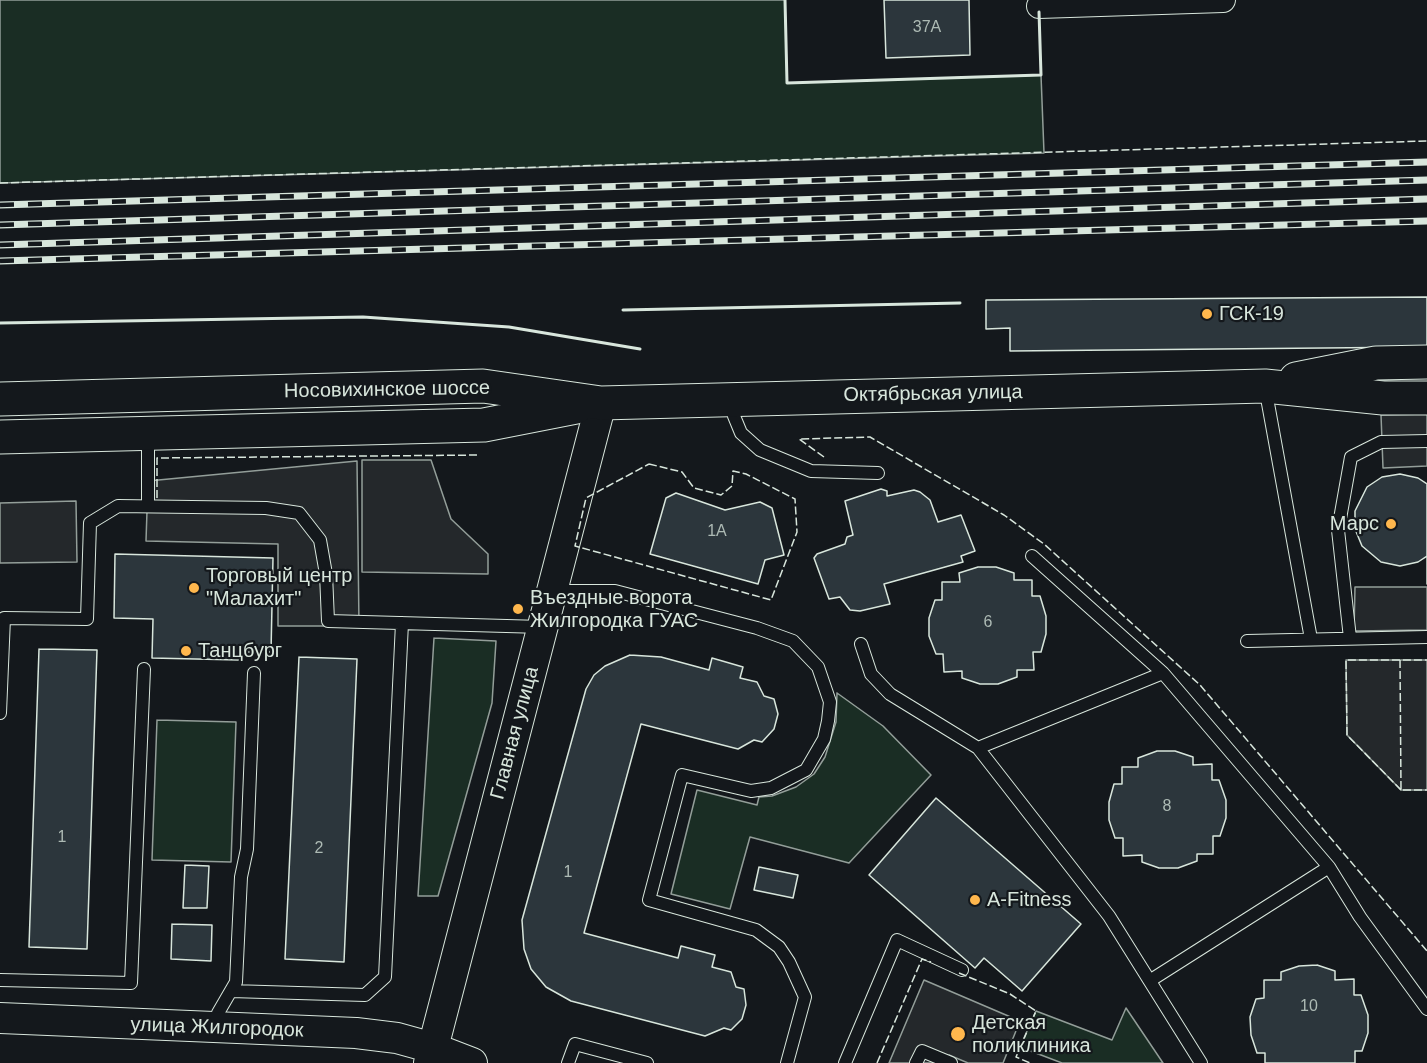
<!DOCTYPE html>
<html>
<head>
<meta charset="utf-8">
<style>
	body { margin:0 }
	canvas { display:block; background:#14181c }
</style>
</head>
<body>
<canvas width="1427" height="1063"></canvas>
<script>
const context = document.querySelector('canvas').getContext('2d');
context.lineJoin = 'round';
function paint(path, color) {
  context.fillStyle = color;
  context.fill(path, 'evenodd');
}
function toPath(rows) {
  const path = new Path2D();
  for (const r of rows) {
    path.moveTo(r[0], r[1]);
    for (let i = 2; i < r.length; i += 2) path.lineTo(r[i], r[i + 1]);
  }
  return path;
}
function stroke(path, color, width, dash) {
  context.strokeStyle = color;
  context.lineWidth = width;
  context.lineCap = dash ? 'butt' : 'round';
  context.setLineDash(dash || []);
  context.stroke(path);
}
function write(font, color, halo, rows, align = 'center') {
  context.font = font + ' Arial,sans-serif';
  context.lineWidth = 4.5;
  context.setLineDash([]);
  context.textBaseline = 'middle';
  context.strokeStyle = halo;
  context.fillStyle = color;
  for (const [text, x, y, turn = 0] of rows) {
    context.save();
    context.translate(x, y);
    context.rotate((+turn || 0) * Math.PI / 180);
    context.textAlign = isNaN(turn) ? turn : align;
    if (halo) context.strokeText(text, 0, 0);
    context.fillText(text, 0, 0);
    context.restore();
  }
}
const green = toPath([
	[0,0,785,0,787,83,1041,75,1044,153,0,183,0,0],
	[434,638,496,641,492,703,438,896,418,896,434,638],
	[837,693,883,726,931,775,849,863,750,837,730,909,671,894,697,790,757,805,759,797,772,796,796,787,814,774,825,757,836,722,837,693],
	[157,720,236,722,231,862,152,860,157,720],
	[1126,1008,1163,1063,1062,1063,1020,1047,1036,1011,1112,1040,1126,1008]
]);
paint(green, '#1a2d24');
stroke(green, '#939e99', 1.5);
const parking = toPath([
	[1427,414,1427,466,1383,468,1381,415,1427,414],
	[362,460,431,460,451,519,488,554,488,574,362,572,362,460],
	[357,461,359,626,278,626,278,544,146,541,148,481,357,461],
	[76,501,77,562,0,563,0,503,76,501],
	[1355,587,1427,587,1427,630,1354,631,1355,587],
	[1346,660,1427,660,1427,790,1401,790,1347,735,1346,660],
	[924,980,1020,1021,1003,1063,968,1063,949,1055,946,1063,889,1063,924,980]
]);
paint(parking, '#24282b');
stroke(parking, '#939e99', 1.5);
const building = toPath([
	[884,0,969,0,970,55,886,58,884,0],
	[1427,297,1427,347,1010,351,1010,328,986,329,986,300,1427,297],
	[1400,474,1418,478,1427,484,1427,584,1427,556,1418,562,1400,566,1381,562,1362,546,1355,529,1355,511,1367,487,1382,477,1400,474],
	[881,489,887,491,887,496,914,490,920,492,930,500,938,522,961,515,975,551,961,556,963,562,884,584,890,604,860,611,850,610,840,597,829,599,814,558,817,554,845,544,847,537,853,535,845,501,881,489],
	[676,493,725,510,760,502,772,508,784,555,765,560,758,584,650,554,666,498,676,493],
	[115,554,273,558,271,652,239,652,239,660,152,658,153,619,114,618,115,554],
	[978,567,996,567,1014,573,1014,580,1032,580,1032,596,1040,596,1046,616,1046,634,1041,652,1033,652,1034,670,1017,670,1017,677,998,684,980,684,962,678,962,671,944,672,943,654,936,654,929,636,929,618,935,600,942,600,942,582,960,582,959,573,978,567],
	[39,649,97,650,87,949,29,947,39,649],
	[630,655,661,657,709,670,712,658,743,667,740,678,757,682,764,696,774,699,778,714,774,729,762,742,754,740,738,749,641,724,584,933,678,958,681,946,715,955,712,967,731,972,736,987,744,989,746,1005,742,1019,731,1030,724,1028,705,1036,571,1001,546,987,531,969,524,949,522,920,586,689,594,675,605,666,630,655],
	[299,657,357,659,344,962,285,959,299,657],
	[1157,751,1175,751,1193,757,1193,765,1212,764,1212,780,1219,780,1226,800,1226,818,1220,836,1213,836,1213,854,1197,854,1197,861,1178,868,1159,868,1142,862,1142,855,1123,856,1123,838,1115,838,1109,820,1109,802,1114,784,1122,784,1122,767,1138,767,1138,758,1157,751],
	[936,798,1081,924,1022,991,984,958,975,968,869,875,936,798],
	[185,865,209,866,207,908,183,908,185,865],
	[759,867,798,875,793,898,754,890,759,867],
	[172,924,212,925,211,961,171,959,172,924],
	[1317,965,1335,971,1335,980,1354,979,1354,995,1361,995,1368,1015,1368,1033,1362,1051,1355,1051,1355,1063,1265,1063,1265,1053,1257,1053,1251,1035,1250,1017,1256,999,1264,998,1264,980,1281,980,1281,972,1299,966,1317,965]
]);
paint(building, '#2c363c');
stroke(building, '#d8e6dc', 1.5);
const service = toPath([
	[1265,387,1311,639],
	[733,401,734,416,741,433,760,450,811,471,878,473],
	[148,505,148,434],
	[1032,556,1163,673],
	[553,591,615,591,757,628,793,641,818,667,830,702,828,721,824,739,806,770,771,788,751,791,682,775,649,900,756,930,779,947,789,962,805,997,787,1063],
	[1350,638,1338,530,1351,457,1381,442,1427,441],
	[1247,641,1427,637],
	[861,644,871,674,890,694,978,748,1109,916,1201,1063],
	[0,713,4,618,87,619,90,523,118,506,266,508,299,513,320,540,326,574,328,621,542,627],
	[978,748,1163,673,1329,867,1360,917,1427,1009],
	[0,980,131,983,144,669],
	[1151,980,1329,867],
	[231,991,365,995,385,977,402,623],
	[218,1027,218,1013,236,982,241,877,247,849,254,673],
	[568,1063,575,1044,647,1063],
	[845,1063,897,940,962,970],
	[916,1063,922,1051,951,1063]
]);
const minor = toPath([
	[1039,6,1223,0]
]);
const tertiary = toPath([
	[0,1018,356,1033,397,1038,433,1048,472,1063],
	[429,1063,601,403]
]);
const secondary = toPath([
	[1296,379,1376,363,1427,362],
	[0,399,483,386,601,403,1265,386,1383,398,1427,398],
	[0,437,484,425,576,407]
]);
stroke(service, '#d8e6dc', 14);
stroke(minor, '#d8e6dc', 26);
stroke(tertiary, '#d8e6dc', 32);
stroke(secondary, '#d8e6dc', 35);
stroke(service, '#14181c', 12);
stroke(minor, '#14181c', 24);
stroke(tertiary, '#14181c', 30);
stroke(secondary, '#14181c', 33);
const rail = toPath([
	[0,205,1427,162],
	[0,225,1427,180],
	[0,245,1427,199],
	[0,261,1427,221]
]);
stroke(rail, '#d8e6dc', 7);
stroke(rail, '#14181c', 4.5, [14]);
stroke(toPath([
	[0,183,1427,141],
	[824,457,799,439,870,437,1004,515,1044,544,1200,685,1427,951],
	[649,464,682,472,694,488,721,495,732,486,733,471,746,474,795,499,797,532,771,600,575,546,586,498,649,464],
	[157,498,157,458,480,455],
	[1400,660,1401,790,1427,790],
	[1401,790,1347,735,1346,660,1427,660],
	[959,973,1010,994,1036,1011,1016,1057,1030,1063],
	[877,1063,922,959,931,962]
]), '#d8e6dc', 1.5, [8, 3]);
stroke(toPath([
	[785,0,787,83,1041,75,1039,12],
	[623,310,960,303],
	[0,323,363,317,509,327,640,349]
]), '#d8e6dc', 3);
for (const [x, y, r, color] of [
	[1207,314,6,"#ffb74d"],
	[1391,524,6,"#ffb74d"],
	[194,588,6,"#ffb74d"],
	[518,609,6,"#ffb74d"],
	[186,651,6,"#ffb74d"],
	[975,900,6,"#ffb74d"],
	[958,1034,8,"#ffb74d"]
]) {
  const dot = new Path2D();
  dot.arc(x, y, r, 0, 2 * Math.PI);
  context.fillStyle = color;
  context.fill(dot);
  stroke(dot, '#14181c', 2);
}
write('16px', '#adbab4', null, [
	["37А",927,28],
	["1А",717,532],
	["6",988,623],
	["8",1167,807],
	["1",62,838],
	["2",319,849],
	["1",568,873],
	["10",1309,1007]
]);
write('20px', '#d8e6dc', '#14181c', [
	["ГСК-19",1219,314],
	["Марс",1379,524,"right"],
	["Торговый центр",206,576],
	["\"Малахит\"",206,599],
	["Въездные ворота",530,598],
	["Жилгородка ГУАС",530,621],
	["Танцбург",198,651],
	["A-Fitness",987,900],
	["Детская",972,1023],
	["поликлиника",972,1046]
], 'left');
write('20px', '#d8e6dc', '#14181c', [
	["Носовихинское шоссе",387,390,-1],
	["Октябрьская улица",933,394,-1],
	["Главная улица",515,733,-75],
	["улица Жилгородок",217,1028,2]
]);
</script>
</body>
</html>
